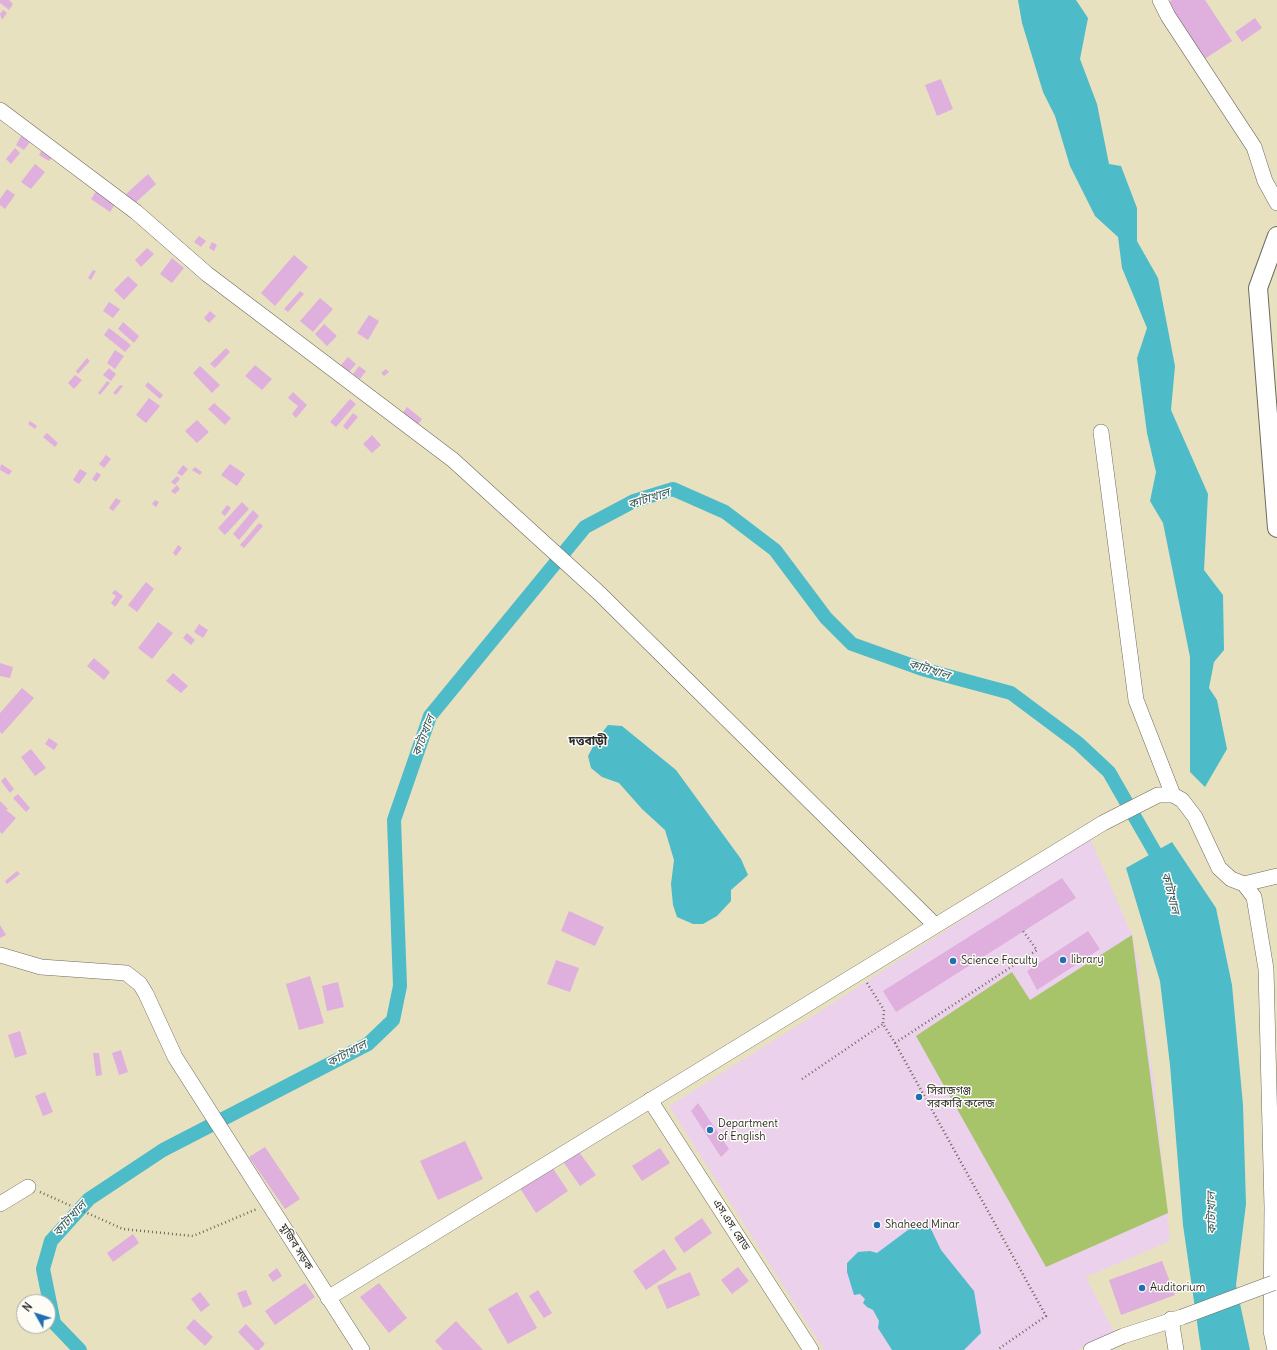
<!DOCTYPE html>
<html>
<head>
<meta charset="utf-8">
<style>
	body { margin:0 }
	#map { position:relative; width:1277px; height:1350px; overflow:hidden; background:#e8e1bf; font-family:Delius,sans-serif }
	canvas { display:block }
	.north { position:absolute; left:16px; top:1294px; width:40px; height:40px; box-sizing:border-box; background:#fdfcf7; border:1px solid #a9a8a5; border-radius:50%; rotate:309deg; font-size:11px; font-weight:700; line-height:16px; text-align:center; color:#2b2b2b }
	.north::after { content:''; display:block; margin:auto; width:14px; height:18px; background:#1f6fb2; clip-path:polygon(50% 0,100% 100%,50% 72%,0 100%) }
</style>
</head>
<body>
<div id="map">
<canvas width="1277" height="1350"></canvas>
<div class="north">N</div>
</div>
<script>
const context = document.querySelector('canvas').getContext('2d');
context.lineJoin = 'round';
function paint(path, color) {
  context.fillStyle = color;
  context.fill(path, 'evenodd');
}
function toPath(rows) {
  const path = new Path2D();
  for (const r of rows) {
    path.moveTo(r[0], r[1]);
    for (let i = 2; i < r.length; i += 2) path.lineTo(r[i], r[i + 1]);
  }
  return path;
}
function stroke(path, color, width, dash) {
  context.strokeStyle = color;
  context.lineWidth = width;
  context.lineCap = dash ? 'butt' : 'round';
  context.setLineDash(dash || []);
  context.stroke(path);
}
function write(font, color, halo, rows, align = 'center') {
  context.font = font + ' Delius,"Noto Sans Bengali",sans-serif';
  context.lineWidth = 3;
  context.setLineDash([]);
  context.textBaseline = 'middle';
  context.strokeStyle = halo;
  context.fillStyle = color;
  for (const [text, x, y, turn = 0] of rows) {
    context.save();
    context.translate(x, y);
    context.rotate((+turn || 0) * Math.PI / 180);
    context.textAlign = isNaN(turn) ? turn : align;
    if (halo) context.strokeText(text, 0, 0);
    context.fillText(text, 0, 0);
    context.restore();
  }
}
paint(toPath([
	[1090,838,1131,933,1130,925,1139,966,1141,998,1155,1088,1170,1241,1086,1277,1115,1334,1076,1350,824,1350,669,1106,797,1026]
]), '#ebd1eb');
paint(toPath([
	[1132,935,1168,1213,1046,1267,916,1036,1012,972,1030,1000]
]), '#a8c46b');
paint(toPath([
	[1018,0,1076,0,1088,18,1080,59,1097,104,1109,164,1121,166,1137,208,1137,241,1158,278,1175,366,1171,410,1208,494,1204,570,1223,595,1224,650,1214,662,1209,688,1217,700,1227,749,1205,787,1190,772,1190,657,1163,523,1150,501,1156,472,1147,433,1137,358,1147,328,1122,268,1118,237,1095,216,1070,166,1055,116,1043,92,1022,23],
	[608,725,622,726,676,770,741,859,748,875,731,890,731,901,717,916,703,924,693,924,677,917,673,905,671,884,674,860,665,830,642,809,619,783,602,777,591,768,588,756,597,739],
	[1172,842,1216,908,1232,985,1243,1105,1246,1204,1236,1285,1250,1350,1201,1350,1183,1225,1170,1065,1160,981,1126,868],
	[913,1221,920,1226,930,1227,941,1250,974,1291,981,1333,964,1350,892,1350,878,1328,879,1321,873,1310,867,1307,863,1303,865,1299,860,1294,854,1295,847,1272,847,1263,858,1252,870,1251,877,1253,908,1230,906,1224]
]), '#4ebbc8');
stroke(toPath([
	[80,1350,54,1323,43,1269,51,1241,89,1199,163,1150,368,1044,393,1020,400,986,394,820,430,716,585,527,634,501,673,489,725,512,775,550,826,618,852,644,922,669,1011,693,1078,743,1109,772,1164,868]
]), '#4ebbc8', 14);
paint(toPath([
	[0,0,9,0,13,4,9,10,0,3],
	[1172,0,1205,0,1232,41,1203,60,1166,4],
	[3,10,7,13,2,20,0,14],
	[1255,18,1262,28,1242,42,1235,32],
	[941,79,953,109,937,116,925,85],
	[21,136,30,142,24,150,16,145],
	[15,148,20,153,11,164,6,159],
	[42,150,53,156,49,161,39,155],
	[35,164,45,172,31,189,21,182],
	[148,174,156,184,134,204,126,194],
	[7,189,15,195,5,209,0,205,0,199],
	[97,190,116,203,110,212,91,199],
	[199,236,206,241,201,247,194,242],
	[212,242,217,245,214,251,209,248],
	[147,248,154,254,141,267,135,260],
	[294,255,308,267,275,306,261,293],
	[172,258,184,268,172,283,160,274],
	[93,270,96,271,91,280,88,278],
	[128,276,138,285,124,300,114,290],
	[300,291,304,294,288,312,284,309],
	[320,298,333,309,313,332,300,321],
	[109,302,120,309,113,318,103,311],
	[210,311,216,316,209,323,204,318],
	[369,315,379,321,368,340,357,333],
	[123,322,139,336,134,343,118,329],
	[324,324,337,336,327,346,315,334],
	[109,328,131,345,125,352,104,335],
	[226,348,230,352,215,368,210,364],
	[115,350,124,356,115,369,107,363],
	[348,357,356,364,349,372,341,365],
	[87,358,90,361,78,374,76,371],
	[255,365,272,379,262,390,245,376],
	[200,366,220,385,212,393,193,373],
	[359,366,366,371,360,379,353,374],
	[109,368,116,374,111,381,103,375],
	[386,369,389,372,384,376,381,373],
	[75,375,82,380,74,389,68,383],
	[107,381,110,383,100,395,98,393],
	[148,382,163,395,160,399,145,386],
	[120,385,123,386,116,395,113,393],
	[293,392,307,405,296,418,292,414,298,406,288,398],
	[149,398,160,406,146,423,136,415],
	[350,399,356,404,336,427,330,422],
	[214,403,231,418,225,425,208,409],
	[407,407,422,419,417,426,402,414],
	[353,413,358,417,347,430,343,426],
	[197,420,209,432,197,443,185,431],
	[30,421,37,426,35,429,28,424],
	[47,433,58,443,55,447,43,437],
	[372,435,381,445,372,453,363,444],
	[106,455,111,459,104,468,99,464],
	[1,464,12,471,9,475,0,470],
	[230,464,245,474,237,486,221,475],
	[183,465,188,469,182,476,177,473],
	[195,467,202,472,200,475,192,470],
	[80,469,87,473,79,484,73,480],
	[97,472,101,475,96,482,92,479],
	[177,476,180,479,175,485,171,482],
	[177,485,180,489,175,494,171,491],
	[116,498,121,501,113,511,109,508],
	[155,500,159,502,156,507,152,504],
	[242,502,249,509,225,535,218,528],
	[227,505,231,508,225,516,221,513],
	[253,510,259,516,239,540,233,534],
	[259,523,263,526,244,548,240,545],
	[178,545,182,548,176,556,173,553],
	[146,582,154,589,137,612,128,605],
	[115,590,123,596,115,607,111,603,116,596,112,593],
	[158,622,173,633,152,659,138,648],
	[199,624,208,630,203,638,194,632],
	[187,633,195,640,191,645,183,638],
	[94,658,110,672,104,680,87,666],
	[0,663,13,667,10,678,0,676],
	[173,673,188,686,181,693,166,681],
	[22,688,34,698,2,734,0,732,0,713],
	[49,738,58,744,54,750,45,744],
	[31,749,46,768,35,776,21,757],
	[5,777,14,789,10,793,1,781],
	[18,794,30,808,26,812,13,798],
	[0,801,8,809,6,810,16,818,2,834,0,832],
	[17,871,20,874,7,884,5,881],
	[1062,878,1076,898,896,1012,883,991],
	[569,911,604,927,595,946,561,931],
	[0,925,6,935,0,938],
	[1088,931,1100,949,1037,990,1027,971],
	[556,960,579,968,570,992,547,984],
	[310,976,324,1023,299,1030,286,984],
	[338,982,344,1007,327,1011,322,986],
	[20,1031,27,1054,15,1058,8,1035],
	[121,1050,128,1072,119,1075,112,1053],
	[93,1053,99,1053,102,1075,96,1076],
	[45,1092,53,1112,43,1116,35,1096],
	[698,1103,729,1149,721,1157,691,1111],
	[465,1141,483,1179,438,1200,420,1161],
	[265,1147,300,1199,285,1209,249,1157],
	[660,1148,670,1163,642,1181,632,1166],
	[579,1152,596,1175,580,1186,564,1163],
	[552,1167,568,1191,536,1213,520,1188],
	[702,1218,712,1233,684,1253,674,1238],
	[133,1234,139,1243,113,1262,107,1253],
	[664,1249,677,1269,646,1290,633,1271],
	[1162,1261,1175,1295,1121,1315,1109,1280],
	[738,1267,749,1281,732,1294,721,1280],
	[277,1268,282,1276,273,1282,268,1275],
	[690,1272,700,1295,667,1309,657,1286],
	[305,1283,315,1297,275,1325,265,1311],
	[379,1283,407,1318,389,1333,360,1297],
	[246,1290,252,1304,243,1308,237,1293],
	[538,1290,552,1313,544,1318,529,1296],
	[200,1292,210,1305,201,1312,191,1299],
	[517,1292,537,1328,508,1344,488,1309],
	[194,1319,213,1337,205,1346,186,1328],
	[456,1321,483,1350,443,1350,435,1341],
	[246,1324,265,1344,259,1350,255,1350,238,1332]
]), '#dfafde');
const minor = toPath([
	[1160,0,1168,16,1254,147,1265,181,1277,203],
	[0,110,136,212,207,274,453,460,598,592,935,925],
	[1101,432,1136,700,1173,795],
	[1244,884,1254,897,1266,969,1272,1207,1271,1331,1275,1350],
	[0,955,41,967,126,973,140,984,146,994,175,1057,362,1350],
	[650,1100,811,1350],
	[0,1204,28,1187],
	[328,1298,1103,823,1158,795,1173,795,1182,800,1195,817,1219,868,1231,879,1244,884,1277,876],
	[1171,1319,1176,1350],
	[1091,1350,1123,1336,1182,1317]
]);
const tertiary = toPath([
	[1277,236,1258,288,1277,528]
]);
stroke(minor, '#6d6b5f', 16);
stroke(tertiary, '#6d6b5f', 20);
stroke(toPath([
	[867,983,884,1010,883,1024],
	[895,1043,1037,950,1023,931],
	[802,1079,883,1024,895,1043,1046,1316,997,1350],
	[40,1192,123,1229,193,1236,257,1209]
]), '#6d6b5f', 2.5, [1, 3]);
stroke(minor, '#fff', 15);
stroke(tertiary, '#fff', 18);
const minorBridge = toPath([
	[1182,1317,1273,1283]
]);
stroke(minorBridge, '#6d6b5f', 16, []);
stroke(minorBridge, '#fff', 15);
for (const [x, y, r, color] of [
	[1063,960,4,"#1f6fb2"],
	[953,961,4,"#1f6fb2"],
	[919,1097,4,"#1f6fb2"],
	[710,1130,4,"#1f6fb2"],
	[877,1225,4,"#1f6fb2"],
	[1142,1288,4,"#1f6fb2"]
]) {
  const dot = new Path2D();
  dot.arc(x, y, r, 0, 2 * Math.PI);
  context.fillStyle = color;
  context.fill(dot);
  stroke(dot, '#fdfcf7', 1.5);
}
write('11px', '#2b2b2b', '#fdfcf7', [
	["library",1071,960],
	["Science Faculty",961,961],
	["সিরাজগঞ্জ",927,1091],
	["সরকারি কলেজ",927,1104],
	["Department",718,1124],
	["of English",718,1137],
	["Shaheed Minar",885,1225],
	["Auditorium",1150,1288]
], 'left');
write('11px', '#2b2b2b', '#fdfcf7', [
	["এস.এস. রোড",731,1225,57],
	["মুজিব সড়ক",296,1247,58]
]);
write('italic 12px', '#375d62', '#fdfcf7', [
	["কাটাখাল",649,499,-18],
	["কাটাখাল",929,670,17],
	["কাটাখাল",424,736,-69],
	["কাটাখাল",1170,893,76],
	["কাটাখাল",347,1054,-28],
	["কাটাখাল",1212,1213,-91],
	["কাটাখাল",70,1219,-48]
]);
write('bold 12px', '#2b2b2b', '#fdfcf7', [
	["দত্তবাড়ী",588,742]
]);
</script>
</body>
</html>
